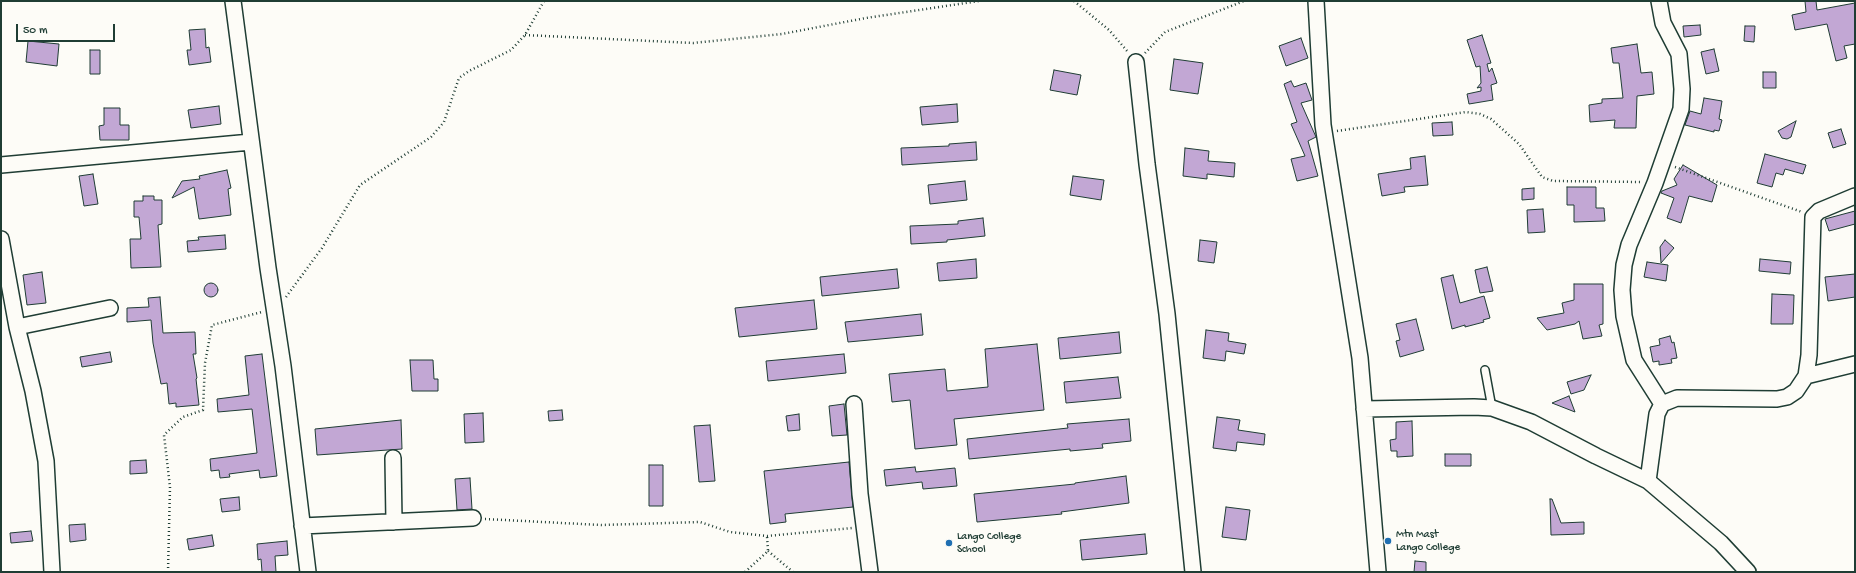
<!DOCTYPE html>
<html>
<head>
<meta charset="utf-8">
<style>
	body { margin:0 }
	#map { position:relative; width:1856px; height:573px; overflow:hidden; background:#fdfcf7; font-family:"Gochi Hand",sans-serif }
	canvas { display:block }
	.frame { position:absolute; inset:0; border:2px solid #1f3d34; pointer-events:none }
	.scale { position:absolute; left:16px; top:24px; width:99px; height:18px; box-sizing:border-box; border:2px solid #1f3d34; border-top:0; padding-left:5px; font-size:12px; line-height:14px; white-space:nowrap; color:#1f3d34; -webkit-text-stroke:3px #fdfcf7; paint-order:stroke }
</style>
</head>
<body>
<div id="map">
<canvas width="1856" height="573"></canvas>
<div class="frame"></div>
<div class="scale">50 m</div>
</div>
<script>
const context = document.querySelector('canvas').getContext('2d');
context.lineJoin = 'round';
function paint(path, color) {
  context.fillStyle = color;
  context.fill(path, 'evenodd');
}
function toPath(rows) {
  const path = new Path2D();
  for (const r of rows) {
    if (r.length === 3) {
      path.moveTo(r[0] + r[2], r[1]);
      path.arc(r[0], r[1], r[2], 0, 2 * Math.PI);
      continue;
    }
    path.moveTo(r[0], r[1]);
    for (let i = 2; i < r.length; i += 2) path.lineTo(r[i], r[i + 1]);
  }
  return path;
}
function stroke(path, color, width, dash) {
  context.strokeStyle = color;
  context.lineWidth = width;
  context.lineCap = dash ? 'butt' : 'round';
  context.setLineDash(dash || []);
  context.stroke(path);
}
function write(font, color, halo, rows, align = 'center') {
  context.font = font + ' "Gochi Hand",sans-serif';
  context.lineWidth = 3;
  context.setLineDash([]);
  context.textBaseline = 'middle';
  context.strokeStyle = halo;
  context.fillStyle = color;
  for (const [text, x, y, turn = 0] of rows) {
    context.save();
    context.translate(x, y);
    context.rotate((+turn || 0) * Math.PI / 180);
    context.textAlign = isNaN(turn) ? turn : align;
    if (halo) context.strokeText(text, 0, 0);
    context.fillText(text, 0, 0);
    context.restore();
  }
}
const building = toPath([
	[1805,1,1816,1,1817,10,1855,3,1855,44,1844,46,1847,58,1836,61,1827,24,1795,30,1792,15,1806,12,1805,1],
	[1700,25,1701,35,1684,37,1683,26,1700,25],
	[1745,26,1755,26,1754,42,1744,41,1745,26],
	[205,29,206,48,209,47,211,62,189,65,187,50,191,50,189,30,205,29],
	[1482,35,1491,63,1487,64,1489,72,1492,68,1497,83,1491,85,1493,100,1469,104,1467,94,1481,91,1481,87,1477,88,1481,83,1480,66,1476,67,1467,40,1482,35],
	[1301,38,1308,58,1286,66,1279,46,1301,38],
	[28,41,59,44,57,66,26,62,28,41],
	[1637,44,1641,73,1652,72,1654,94,1637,96,1636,128,1614,128,1615,120,1590,122,1589,105,1602,103,1602,99,1623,98,1619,63,1613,63,1611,48,1637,44],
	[1714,49,1719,71,1706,74,1701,52,1714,49],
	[90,50,100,50,100,74,90,74,90,50],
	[1174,59,1203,63,1198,94,1170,90,1174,59],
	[1054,70,1081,75,1077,95,1050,90,1054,70],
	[1763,72,1776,72,1776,88,1763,88,1763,72],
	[1291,81,1294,87,1306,83,1312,100,1301,103,1316,137,1308,141,1318,176,1297,181,1291,159,1305,156,1291,124,1297,122,1284,84,1291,81],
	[1704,98,1722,101,1719,119,1722,120,1719,131,1714,130,1714,132,1685,125,1690,111,1701,114,1704,98],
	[957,104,958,122,922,125,920,107,957,104],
	[219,106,221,124,191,128,188,110,219,106],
	[104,108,120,108,120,125,129,125,129,140,100,140,99,126,104,125,104,108],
	[1796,121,1791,137,1787,139,1782,138,1778,131,1796,121],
	[1452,122,1453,135,1433,136,1432,123,1452,122],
	[1841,129,1846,144,1833,148,1828,133,1841,129],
	[976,142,977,160,902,165,901,148,949,146,949,144,976,142],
	[1185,148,1209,151,1208,161,1235,163,1234,177,1207,174,1207,179,1183,176,1185,148],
	[1765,154,1806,165,1803,174,1785,169,1783,175,1776,173,1772,187,1757,183,1765,154],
	[1425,156,1428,185,1404,187,1405,192,1382,196,1378,174,1411,169,1410,158,1425,156],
	[1683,165,1717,185,1712,202,1689,196,1681,223,1667,218,1674,198,1661,193,1662,191,1677,185,1674,179,1683,165],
	[227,170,231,188,228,189,231,215,199,219,194,187,172,198,182,181,200,179,199,176,227,170],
	[93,174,98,204,84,206,79,176,93,174],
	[1073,176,1104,180,1101,200,1070,195,1073,176],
	[965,181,967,200,930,204,928,185,965,181],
	[1567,187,1596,187,1596,208,1604,208,1605,221,1574,222,1574,205,1567,205,1567,187],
	[1534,188,1534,199,1522,200,1522,189,1534,188],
	[143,196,154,196,154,200,162,200,162,224,158,225,161,267,131,268,130,239,141,239,139,217,134,217,134,201,143,201,143,196],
	[1543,209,1545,232,1528,233,1527,210,1543,209],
	[1855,211,1855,224,1829,231,1825,219,1855,211],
	[983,218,985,236,947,240,947,242,911,244,910,226,958,224,958,221,983,218],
	[225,235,226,249,188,252,187,241,199,240,198,237,225,235],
	[1200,240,1217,242,1214,263,1198,261,1200,240],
	[1665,240,1674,248,1661,263,1660,247,1665,240],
	[976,259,977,278,939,281,937,263,976,259],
	[1760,259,1791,262,1790,274,1759,271,1760,259],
	[1647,262,1668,265,1666,281,1644,277,1647,262],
	[1487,267,1493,291,1480,293,1475,270,1487,267],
	[897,269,899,288,822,296,820,277,897,269],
	[42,272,46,303,27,305,23,275,42,272],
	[1855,274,1855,297,1828,301,1825,277,1855,274],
	[1453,275,1460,303,1484,296,1490,318,1483,320,1484,322,1465,327,1465,325,1452,329,1441,278,1453,275],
	[211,290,7],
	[1574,284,1603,284,1603,324,1599,325,1602,336,1583,339,1579,321,1575,324,1547,330,1537,318,1564,313,1562,303,1574,300,1574,284],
	[1772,294,1794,295,1793,324,1771,324,1772,294],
	[160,297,163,333,195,332,196,354,193,354,197,378,196,379,199,405,176,407,176,403,169,404,167,383,161,384,153,343,151,320,127,322,127,308,149,307,148,298,160,297],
	[814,300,817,329,739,337,735,308,814,300],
	[921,314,923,335,848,342,845,322,921,314],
	[1416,319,1424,350,1400,357,1396,341,1400,340,1396,324,1416,319],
	[1206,330,1229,333,1228,341,1246,344,1244,354,1226,351,1225,361,1203,358,1206,330],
	[1119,332,1121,353,1060,359,1058,338,1119,332],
	[1670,336,1672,343,1674,342,1677,358,1671,359,1672,363,1659,365,1659,361,1653,362,1650,347,1660,345,1659,339,1670,336],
	[1037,344,1044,410,954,419,957,445,915,449,910,400,892,402,889,374,945,369,947,391,988,387,985,349,1037,344],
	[110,352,112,362,82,367,80,357,110,352],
	[262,354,277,476,260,478,259,470,229,474,230,477,220,478,219,470,211,471,210,459,257,453,252,409,218,412,217,399,249,395,245,356,262,354],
	[844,354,846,373,768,381,766,361,844,354],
	[410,360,433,360,434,379,438,379,438,391,412,391,410,360],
	[1591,375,1584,390,1571,394,1567,382,1591,375],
	[1118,377,1121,398,1066,403,1064,382,1118,377],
	[1569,396,1575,412,1552,403,1569,396],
	[844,404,847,435,832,436,829,406,844,404],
	[562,410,563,420,549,421,548,411,562,410],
	[483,413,484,442,465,443,464,414,483,413],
	[799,414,800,430,788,431,786,416,799,414],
	[1217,417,1240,420,1238,430,1265,434,1264,445,1237,442,1236,451,1213,448,1217,417],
	[1129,419,1131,441,1102,444,1103,448,1070,451,1070,449,969,459,967,439,1068,428,1067,424,1129,419],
	[401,420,402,449,317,455,315,429,401,420],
	[1412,421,1413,456,1397,457,1397,451,1391,451,1390,440,1396,439,1396,422,1412,421],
	[710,425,715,481,699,482,694,426,710,425],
	[1445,454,1471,454,1471,466,1445,466,1445,454],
	[146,460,147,473,130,474,130,461,146,460],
	[849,462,853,507,785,514,786,522,770,524,764,471,849,462],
	[649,465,663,465,663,506,649,506,649,465],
	[915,467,916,472,955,468,957,486,923,489,922,482,886,486,884,470,915,467],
	[1126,476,1129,503,1061,512,1062,514,977,522,974,494,1075,484,1075,483,1126,476],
	[470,478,472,509,457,510,455,479,470,478],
	[239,497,240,510,222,512,220,499,239,497],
	[1550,499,1552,499,1561,523,1584,522,1584,534,1551,535,1550,499],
	[1226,507,1250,510,1246,540,1222,537,1226,507],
	[85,524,86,540,70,542,69,525,85,524],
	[31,531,33,541,11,543,10,533,31,531],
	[1145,534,1147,554,1082,560,1080,540,1145,534],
	[212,535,214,546,189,550,187,539,212,535],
	[287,541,288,555,275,556,276,572,262,572,261,559,258,560,257,544,287,541],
	[1415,561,1426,562,1426,572,1414,572,1415,561]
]);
paint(building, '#c2a7d4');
stroke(building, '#1f3d34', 1);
const service = toPath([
	[1485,370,1492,408]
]);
const minor = toPath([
	[233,1,268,268,283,366,308,572],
	[1316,1,1323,125,1360,358,1378,572],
	[1659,1,1663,23,1679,54,1682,89,1681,109,1655,183,1629,245,1624,265,1622,290,1624,316,1634,360,1662,404,1657,414,1648,481,1721,543,1748,572],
	[1136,62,1147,164,1167,314,1193,572],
	[1,165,251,142],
	[1,239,17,327,33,391,46,461,52,572],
	[17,327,110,308],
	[1806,376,1855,364],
	[854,404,860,494,870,572],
	[1662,404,1677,398,1777,399,1787,397,1796,391,1806,376,1809,355,1813,217,1819,211,1855,196],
	[1364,409,1474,407,1492,408,1531,422,1596,456,1648,481],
	[393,458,394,522],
	[302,526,473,518]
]);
stroke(service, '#1f3d34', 10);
stroke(minor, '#1f3d34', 18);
stroke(toPath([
	[1074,1,1109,30,1128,52],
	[525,35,693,43,782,34,866,18,979,1],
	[1145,53,1165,32,1244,1],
	[1337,131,1466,112,1480,114,1491,119,1519,144,1542,177,1553,181,1641,182],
	[1675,167,1802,212],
	[286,297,322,248,360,185,431,137,444,122,459,78,469,71,511,50,525,35,544,1],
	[485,519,601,525,700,522,730,532,767,536,852,528],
	[768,551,793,572],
	[168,572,170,487,164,435,183,417,203,410,205,363,212,325,262,312],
	[745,572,768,551,767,536]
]), '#1f3d34', 2.5, [1, 3]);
stroke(service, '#fdfcf7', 7);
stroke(minor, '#fdfcf7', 15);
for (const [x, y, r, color] of [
	[1388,541,4,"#1f6fb2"],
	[949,543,4,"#1f6fb2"]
]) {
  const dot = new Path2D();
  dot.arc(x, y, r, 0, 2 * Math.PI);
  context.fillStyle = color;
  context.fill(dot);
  stroke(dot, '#fdfcf7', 1.5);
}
write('11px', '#1f3d34', '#fdfcf7', [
	["Mtn Mast",1396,535],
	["Lango College",1396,548],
	["Lango College",957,537],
	["School",957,550]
], 'left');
</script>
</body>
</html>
